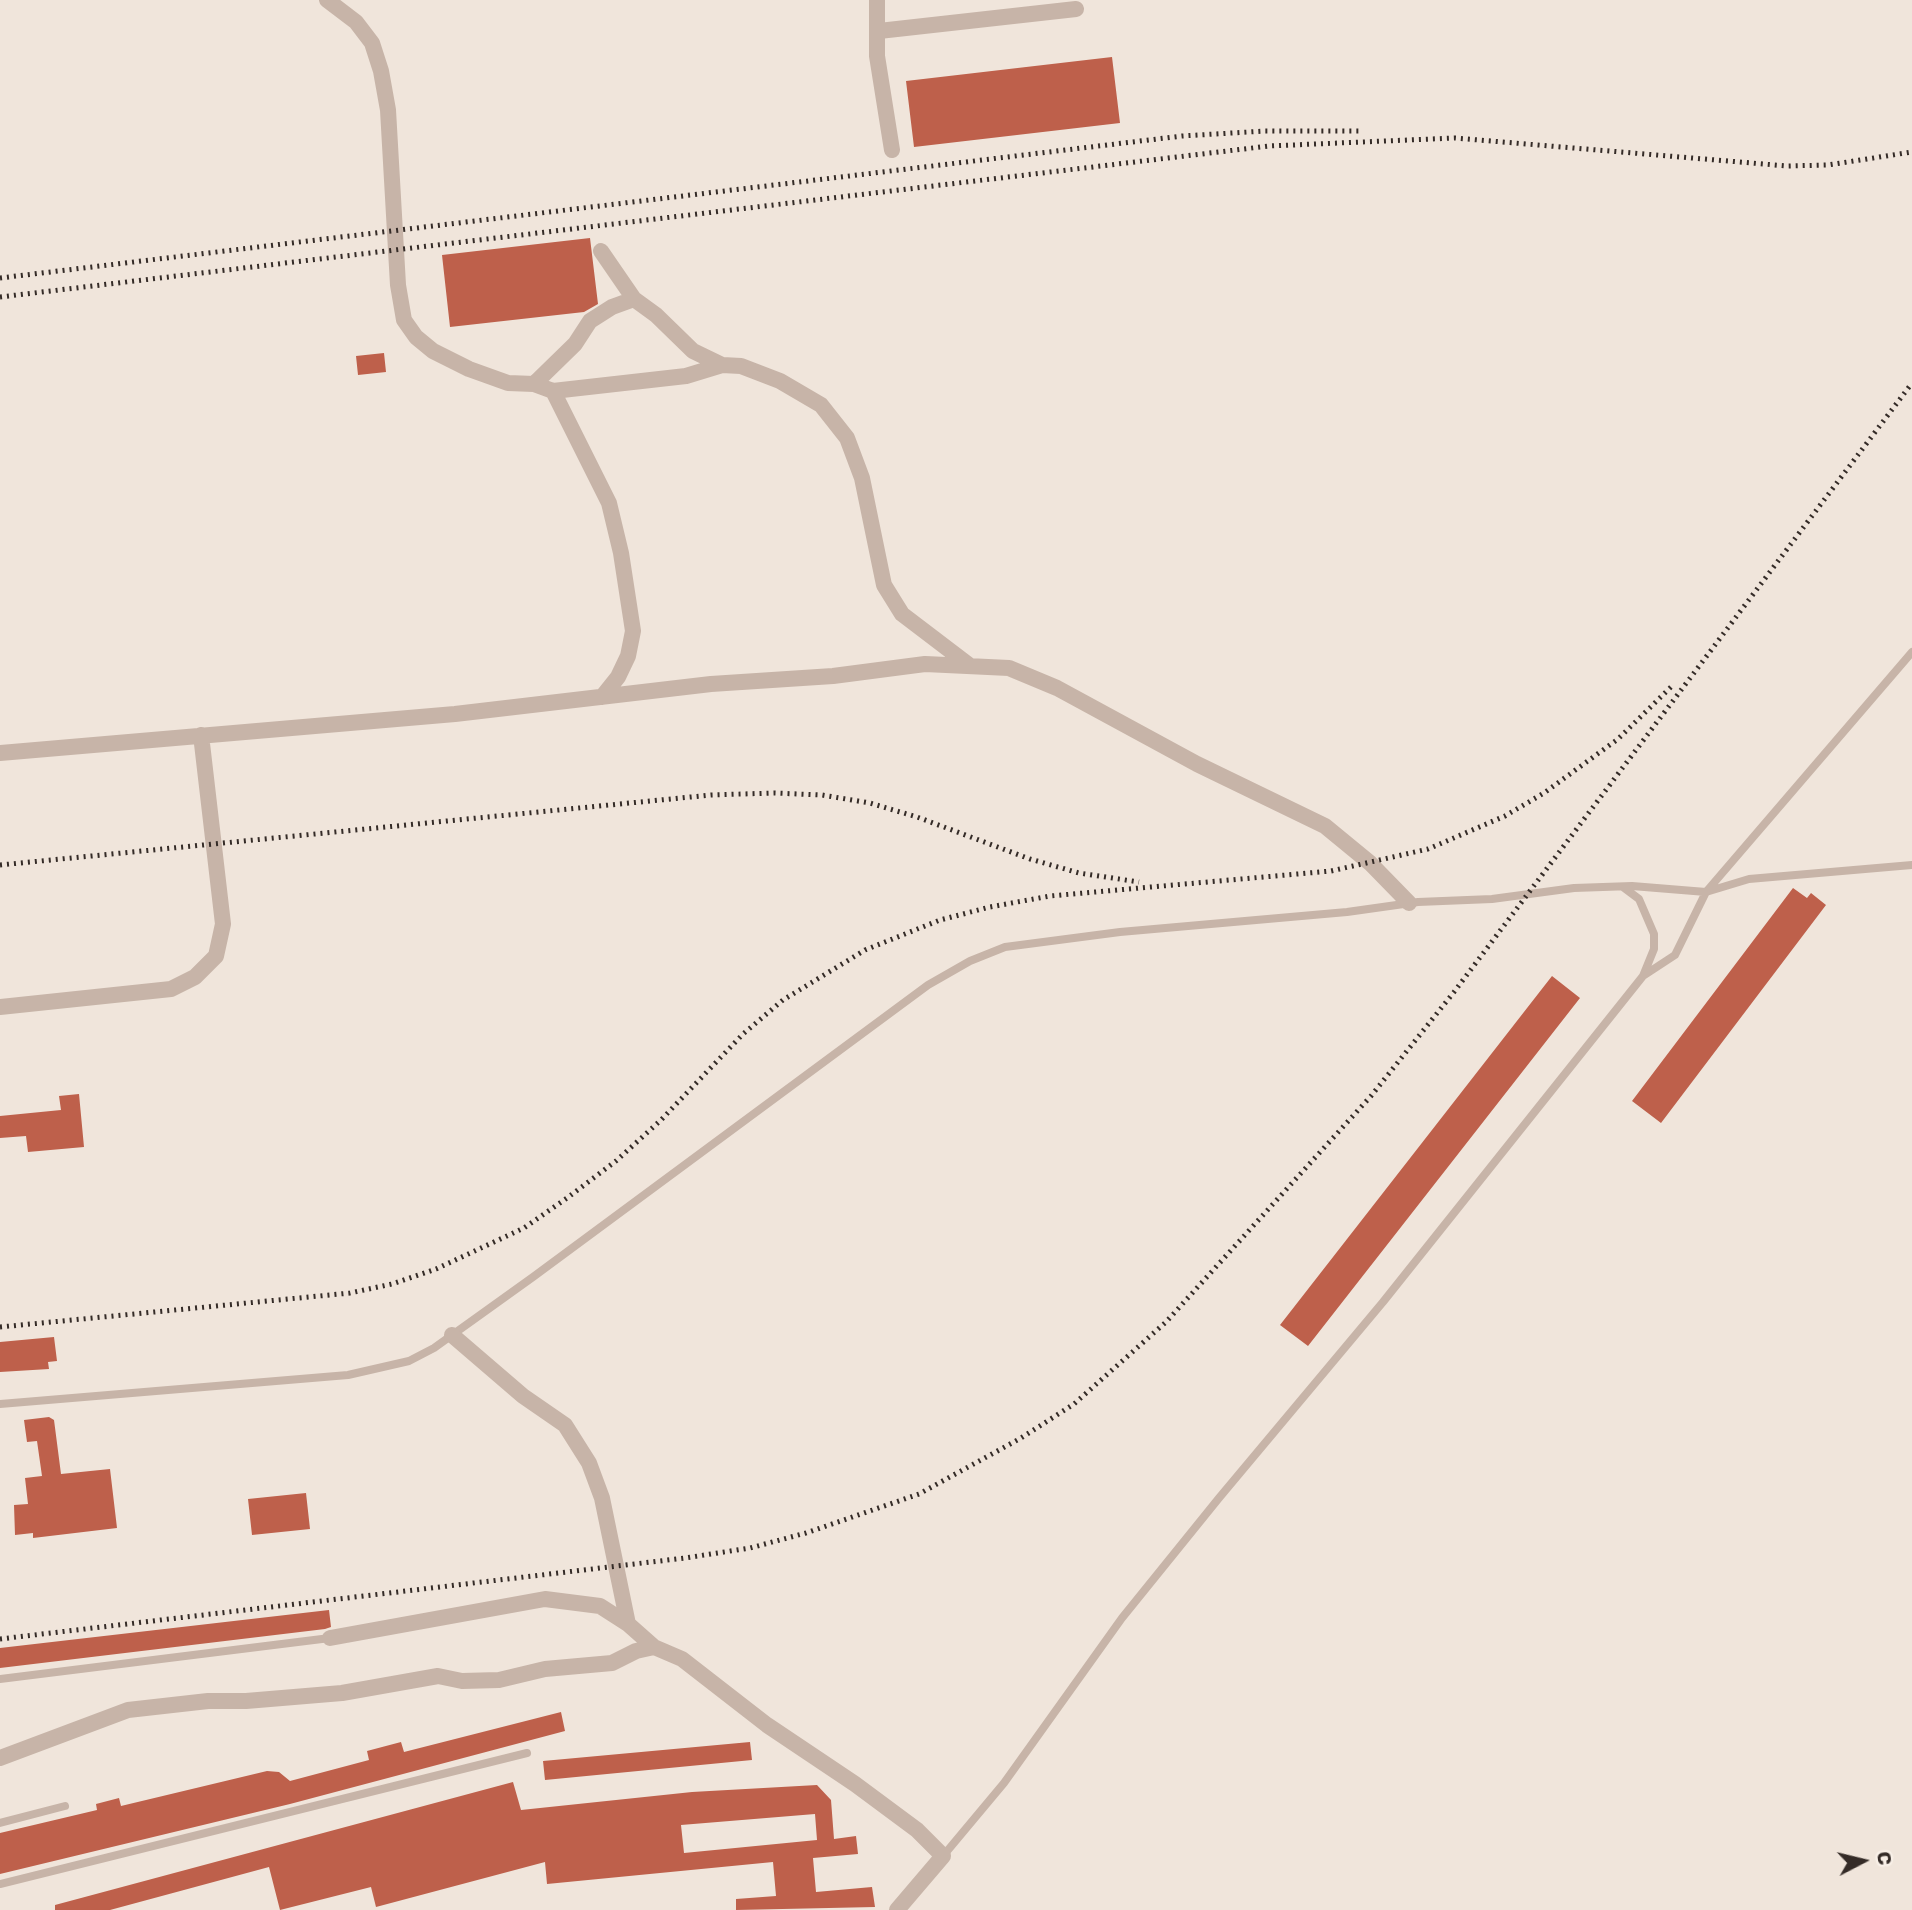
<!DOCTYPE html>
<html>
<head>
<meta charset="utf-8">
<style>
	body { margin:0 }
	#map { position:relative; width:1912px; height:1910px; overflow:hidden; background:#f0e5db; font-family:Rubik,sans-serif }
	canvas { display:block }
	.north { position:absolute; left:1828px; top:1826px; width:70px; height:70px; -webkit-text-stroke:5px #f8efe7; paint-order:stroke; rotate:83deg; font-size:19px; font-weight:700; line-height:28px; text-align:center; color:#342b27 }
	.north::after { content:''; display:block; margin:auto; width:24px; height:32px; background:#342b27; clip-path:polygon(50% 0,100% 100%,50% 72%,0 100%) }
</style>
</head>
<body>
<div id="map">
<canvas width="1912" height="1910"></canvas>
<div class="north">С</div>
</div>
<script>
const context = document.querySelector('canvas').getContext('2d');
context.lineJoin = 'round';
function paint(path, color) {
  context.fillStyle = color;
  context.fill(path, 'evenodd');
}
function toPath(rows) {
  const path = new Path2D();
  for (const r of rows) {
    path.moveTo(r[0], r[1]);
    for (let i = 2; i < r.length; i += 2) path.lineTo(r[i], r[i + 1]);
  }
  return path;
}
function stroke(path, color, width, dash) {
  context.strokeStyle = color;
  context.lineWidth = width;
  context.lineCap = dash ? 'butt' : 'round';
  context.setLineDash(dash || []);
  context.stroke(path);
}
paint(toPath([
	[1112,57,1120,123,914,147,906,81],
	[590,238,598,304,584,312,450,327,442,255],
	[384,353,386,372,358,375,356,356],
	[1793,888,1807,898,1811,893,1826,905,1661,1123,1632,1101],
	[1552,976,1580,998,1308,1346,1280,1325],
	[79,1094,84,1147,28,1152,26,1136,0,1138,0,1116,61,1110,59,1096],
	[54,1337,57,1361,48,1362,49,1369,0,1372,0,1342],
	[49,1417,54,1420,61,1474,110,1469,117,1528,33,1538,33,1533,15,1535,14,1505,28,1504,25,1478,42,1476,37,1441,27,1442,24,1420],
	[306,1493,310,1529,252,1535,248,1499],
	[329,1610,331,1627,325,1629,0,1668,0,1648],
	[561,1712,565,1731,290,1804,0,1874,0,1833,97,1810,96,1804,119,1798,121,1806,267,1771,279,1772,290,1781,369,1760,367,1751,401,1742,404,1752],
	[750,1742,752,1760,545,1780,543,1761],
	[513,1782,521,1810,692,1792,817,1785,831,1800,834,1839,856,1836,858,1854,813,1858,816,1892,872,1887,875,1907,736,1910,736,1899,776,1896,773,1862,547,1884,545,1862,376,1907,371,1887,280,1910,269,1867,110,1910,55,1910,55,1905],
	[815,1814,817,1840,684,1853,681,1825]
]), '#be604b');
stroke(toPath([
	[1623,887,1639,899,1654,934,1654,949,1643,976],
	[0,1404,348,1375,409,1361,434,1348,533,1277,928,985,970,961,1005,947,1120,932,1347,912,1418,902,1492,899,1574,888,1632,886,1706,892,1749,879,1912,865],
	[0,1679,330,1638],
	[0,1823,65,1806],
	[943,1856,1004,1783,1122,1618,1219,1498,1383,1302,1643,976,1675,955,1706,892,1912,652],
	[0,1884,527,1753]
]), '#c7b4a8', 8);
stroke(toPath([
	[327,0,356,22,372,43,381,71,388,110,398,285,404,320,416,337,433,351,469,369,508,383,534,384,553,391,609,503,621,553,633,631,628,656,618,677,602,697],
	[877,0,877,56,892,150],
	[879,31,1076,9],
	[601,251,634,299,656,315,693,351,722,365],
	[534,384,575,344,590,321,612,307,634,299],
	[553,391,686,376,722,365,741,366,780,381,821,405,847,438,862,478,884,585,902,614,969,665],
	[0,753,455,714,711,684,833,676,925,664,1009,668,1057,688,1197,764,1325,826,1370,863,1409,903],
	[0,1007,171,989,195,977,216,956,223,924,201,735],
	[452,1335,523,1396,565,1425,589,1463,602,1498,628,1624],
	[330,1638,545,1599,600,1606,628,1624,654,1647],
	[0,1758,128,1710,208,1701,246,1701,342,1693,438,1676,462,1681,499,1680,545,1669,612,1663,636,1651,654,1647,682,1659,767,1725,855,1784,917,1830,943,1856,897,1910]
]), '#c7b4a8', 16);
stroke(toPath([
	[0,278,1182,136,1265,131,1360,131],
	[0,297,1269,146,1455,138,1787,166,1828,165,1912,152],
	[0,865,711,795,774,793,822,795,870,803,917,817,1030,859,1079,873,1139,882],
	[0,1327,350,1293,392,1284,436,1269,524,1228,567,1198,616,1161,661,1120,743,1034,783,1000,865,950,940,920,990,907,1050,896,1331,871,1428,849,1505,816,1544,793,1618,739,1674,684],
	[0,1639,685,1558,750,1548,806,1533,919,1494,1021,1438,1074,1404,1166,1322,1371,1096,1454,992,1912,383]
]), '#342b27', 5, [2, 5]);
</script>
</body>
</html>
